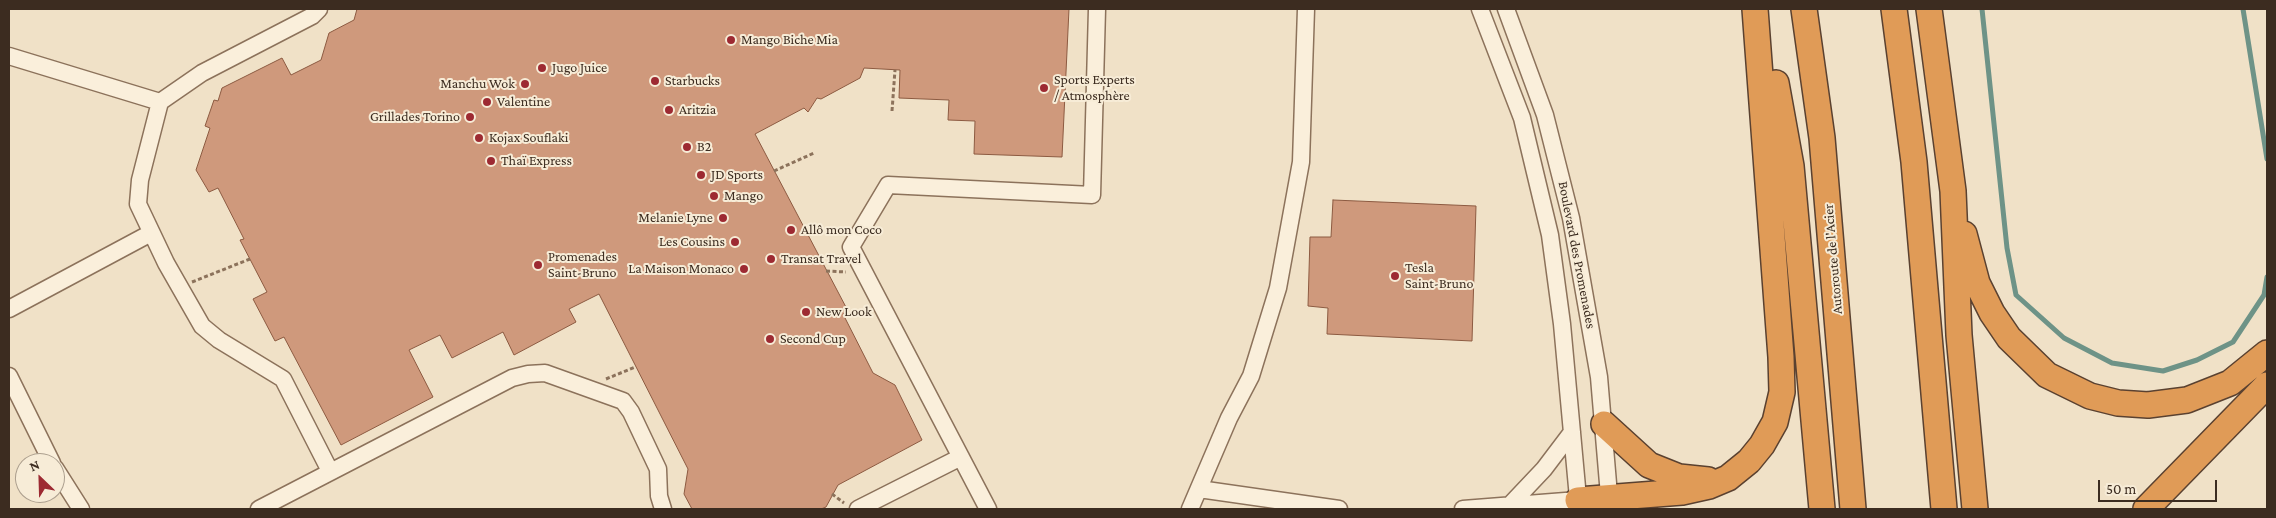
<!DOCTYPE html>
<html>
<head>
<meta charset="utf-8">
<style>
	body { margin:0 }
	#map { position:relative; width:2276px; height:518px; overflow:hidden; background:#f0e1c7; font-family:"Crimson Pro",serif }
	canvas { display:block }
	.frame { position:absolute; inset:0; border:10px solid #3c2c20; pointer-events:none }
	.north { position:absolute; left:15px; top:453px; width:50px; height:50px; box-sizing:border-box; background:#f7ecd7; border:1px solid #ac9f8e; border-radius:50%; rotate:336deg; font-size:14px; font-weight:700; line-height:20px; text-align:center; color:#3c2c20 }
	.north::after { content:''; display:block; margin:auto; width:18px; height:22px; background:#9d2a32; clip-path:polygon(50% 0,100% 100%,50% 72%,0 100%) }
	.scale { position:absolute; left:2098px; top:480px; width:119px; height:22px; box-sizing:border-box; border:2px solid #3c2c20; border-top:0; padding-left:6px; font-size:15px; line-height:18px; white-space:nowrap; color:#3c2c20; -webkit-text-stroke:4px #f7ecd7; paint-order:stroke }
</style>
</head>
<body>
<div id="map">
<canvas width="2276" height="518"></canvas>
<div class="frame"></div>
<div class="north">N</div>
<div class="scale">50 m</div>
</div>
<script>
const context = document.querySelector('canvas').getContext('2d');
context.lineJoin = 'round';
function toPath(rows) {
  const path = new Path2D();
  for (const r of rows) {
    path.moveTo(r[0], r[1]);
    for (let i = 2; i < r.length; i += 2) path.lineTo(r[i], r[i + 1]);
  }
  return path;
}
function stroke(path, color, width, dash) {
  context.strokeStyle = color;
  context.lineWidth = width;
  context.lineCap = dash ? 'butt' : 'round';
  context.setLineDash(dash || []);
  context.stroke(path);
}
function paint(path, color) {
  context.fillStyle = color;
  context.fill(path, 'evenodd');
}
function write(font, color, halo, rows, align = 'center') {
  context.font = font + ' "Crimson Pro",serif';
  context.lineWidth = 4;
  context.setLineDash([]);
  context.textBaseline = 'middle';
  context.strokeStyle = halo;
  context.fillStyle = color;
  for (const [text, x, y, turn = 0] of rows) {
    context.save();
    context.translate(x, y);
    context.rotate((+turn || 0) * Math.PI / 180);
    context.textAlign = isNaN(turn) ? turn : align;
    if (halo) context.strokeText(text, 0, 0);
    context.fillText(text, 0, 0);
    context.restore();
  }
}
stroke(toPath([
	[1982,9,2007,248,2016,295,2064,338,2112,363,2163,371,2197,360,2233,342,2264,295,2267,277],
	[2243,9,2267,159]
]), '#6e9387', 5);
const building = toPath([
	[357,9,1069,9,1062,157,974,154,975,121,948,120,949,100,899,98,900,70,864,68,860,78,821,99,817,98,808,112,804,108,755,134,848,311,843,314,873,373,895,385,922,440,838,485,826,507,821,509,692,509,684,494,688,469,599,294,569,309,576,322,514,355,503,332,452,358,440,335,409,350,433,397,341,445,284,337,275,341,253,299,267,292,240,240,244,239,218,188,209,192,196,170,210,128,205,126,214,100,218,101,222,88,282,58,291,75,321,60,329,33,354,20,357,9],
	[1333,200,1476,206,1472,341,1327,334,1328,308,1308,306,1310,237,1331,237,1333,200]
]);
paint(building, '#cf997c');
stroke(building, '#8c5a41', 1);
const minor = toPath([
	[319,9,312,16,202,73,160,102,140,180,138,204,166,263,202,326,219,340,283,379,330,471],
	[1480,9,1522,118,1550,235,1562,324,1579,509],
	[1506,9,1545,115,1571,218,1599,377,1610,507],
	[9,56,160,102],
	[9,309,151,233],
	[9,376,52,463],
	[55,468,81,509],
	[1199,489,1339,509],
	[1509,506,1544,469,1572,432],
	[259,509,512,378,528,374,545,373,623,401,631,412,658,469,659,496,663,509],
	[858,509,961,457],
	[988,509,851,247,888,185,1092,195,1097,9],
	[1190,509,1229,418,1251,376,1278,288,1301,162,1306,9],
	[1463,509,1578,500]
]);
const highway = toPath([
	[1804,9,1822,138,1853,509],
	[1894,9,1914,162,1944,509],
	[1929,9,1953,191,1959,335,1975,509],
	[1776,83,1791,166,1822,509],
	[1964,234,1977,283,1992,313,2009,338,2047,375,2090,396,2118,403,2148,405,2187,400,2230,383,2267,353],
	[1604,424,1649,465,1679,477,1708,480],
	[1578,500,1682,492,1709,486,1728,478,1749,461,1762,445,1775,422,1782,392,1781,357,1755,9],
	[2146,509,2267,385]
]);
stroke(minor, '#8c725b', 19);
stroke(highway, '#5a4130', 28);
stroke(toPath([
	[892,111,895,70],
	[774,171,814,153],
	[826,271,846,272],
	[192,282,250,259],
	[606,379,635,367],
	[832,494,844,503]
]), '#8c725b', 3, [4, 2.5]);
stroke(minor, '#faefdb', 16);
stroke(highway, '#e09b57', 25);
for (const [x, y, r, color] of [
	[731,40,5,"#9d2a32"],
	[542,68,5,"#9d2a32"],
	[655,81,5,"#9d2a32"],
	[525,84,5,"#9d2a32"],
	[1044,88,5,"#9d2a32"],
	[487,102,5,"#9d2a32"],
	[669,110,5,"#9d2a32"],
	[470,117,5,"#9d2a32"],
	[479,138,5,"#9d2a32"],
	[687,147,5,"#9d2a32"],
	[491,161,5,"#9d2a32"],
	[701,175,5,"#9d2a32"],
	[714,196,5,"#9d2a32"],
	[723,218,5,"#9d2a32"],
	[791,230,5,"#9d2a32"],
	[735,242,5,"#9d2a32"],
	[771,259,5,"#9d2a32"],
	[538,265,5,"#9d2a32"],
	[744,269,5,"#9d2a32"],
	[1395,276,5,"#9d2a32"],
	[806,312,5,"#9d2a32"],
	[770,339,5,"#9d2a32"]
]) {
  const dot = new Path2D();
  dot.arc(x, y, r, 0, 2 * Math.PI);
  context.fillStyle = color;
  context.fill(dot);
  stroke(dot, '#f7ecd7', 2);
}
write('14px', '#3c2c20', '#f7ecd7', [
	["Mango Biche Mia",741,40],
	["Jugo Juice",552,68],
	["Sports Experts",1054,80],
	["/ Atmosphère",1054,96],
	["Starbucks",665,81],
	["Manchu Wok",515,84,"right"],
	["Valentine",497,102],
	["Aritzia",679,110],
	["Grillades Torino",460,117,"right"],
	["Kojax Souflaki",489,138],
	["B2",697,147],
	["Thaï Express",501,161],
	["JD Sports",711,175],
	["Mango",724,196],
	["Melanie Lyne",713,218,"right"],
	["Allô mon Coco",801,230],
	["Les Cousins",725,242,"right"],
	["Promenades",548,257],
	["Saint-Bruno",548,273],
	["Transat Travel",781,259],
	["Tesla",1405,268],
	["Saint-Bruno",1405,284],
	["La Maison Monaco",734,269,"right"],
	["New Look",816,312],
	["Second Cup",780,339]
], 'left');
write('14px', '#3c2c20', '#f7ecd7', [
	["Boulevard des Promenades",1577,255,79],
	["Autoroute de l'Acier",1833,259,-95]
]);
</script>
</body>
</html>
